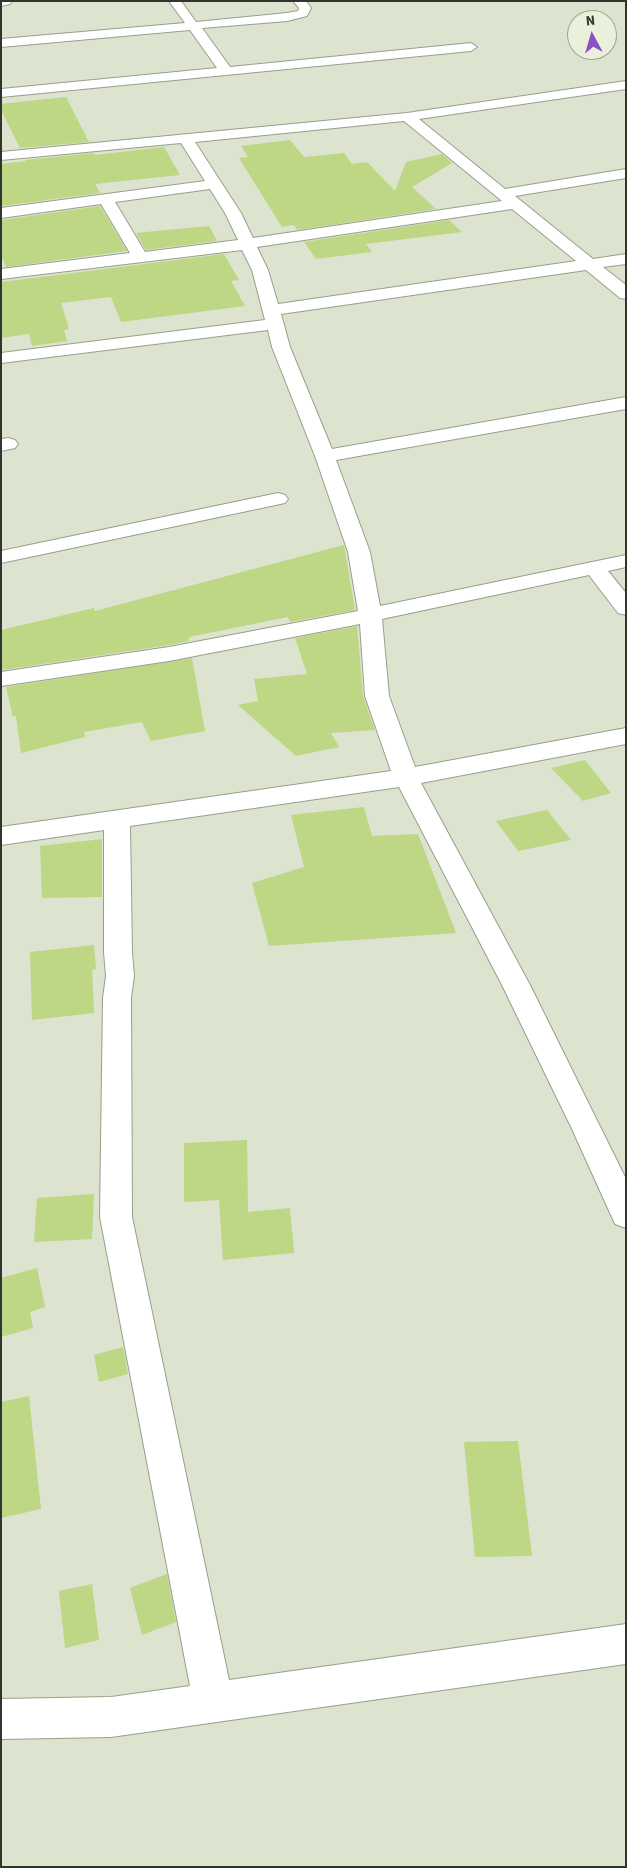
<!DOCTYPE html>
<html>
<head>
<meta charset="utf-8">
<style>
	body { margin:0 }
	#map { position:relative; width:627px; height:1868px; overflow:hidden; background:#dce3ce; font-family:"Source Sans 3",sans-serif }
	canvas { display:block }
	.frame { position:absolute; inset:0; border:2px solid #32352d; pointer-events:none }
	.north { position:absolute; left:567px; top:10px; width:50px; height:50px; box-sizing:border-box; background:#e9f1db; border:1px solid #a0a695; border-radius:50%; rotate:354deg; font-size:14px; font-weight:700; line-height:20px; text-align:center; color:#32352d }
	.north::after { content:''; display:block; margin:auto; width:18px; height:22px; background:#8a51c8; clip-path:polygon(50% 0,100% 100%,50% 72%,0 100%) }
</style>
</head>
<body>
<div id="map">
<canvas width="627" height="1868"></canvas>
<div class="frame"></div>
<div class="north">N</div>
</div>
<script>
const context = document.querySelector('canvas').getContext('2d');
context.lineJoin = 'round';
function paint(path, color) {
  context.fillStyle = color;
  context.fill(path, 'evenodd');
}
function toPath(rows) {
  const path = new Path2D();
  for (const r of rows) {
    path.moveTo(r[0], r[1]);
    for (let i = 2; i < r.length; i += 2) path.lineTo(r[i], r[i + 1]);
  }
  return path;
}
function stroke(path, color, width, dash) {
  context.strokeStyle = color;
  context.lineWidth = width;
  context.lineCap = dash ? 'butt' : 'round';
  context.setLineDash(dash || []);
  context.stroke(path);
}
paint(toPath([
	[66,97,89,142,20,148,1,110,1,104],
	[290,140,304,157,344,153,352,164,367,162,395,191,406,162,442,154,452,163,412,187,436,209,297,230,294,225,282,227,239,158,248,157,241,146],
	[164,147,180,175,95,184,100,193,1,206,1,164,26,161,25,160,94,153,95,155],
	[100,206,127,251,6,267,1,255,1,220],
	[449,220,462,232,366,244,372,252,316,259,304,242],
	[209,226,217,241,146,250,136,233],
	[224,254,239,280,231,281,245,306,121,322,111,297,61,303,69,329,64,330,67,341,32,346,29,334,1,338,1,282],
	[344,545,355,610,290,622,288,617,189,637,189,641,169,645,2,670,1,630,94,608,95,611],
	[357,626,363,696,375,730,331,733,339,747,296,756,238,705,258,701,254,679,307,674,295,638],
	[192,658,205,731,151,741,142,722,84,732,85,737,21,753,16,716,13,717,6,687],
	[585,760,611,793,583,801,551,768],
	[364,807,372,836,418,834,456,933,269,946,252,883,304,867,291,815],
	[547,810,571,840,518,851,496,821],
	[102,839,102,897,42,898,40,846],
	[94,945,96,969,92,970,94,1013,32,1020,30,952],
	[247,1140,248,1212,290,1208,294,1253,223,1260,219,1200,184,1202,184,1143],
	[94,1194,92,1239,34,1242,37,1198],
	[37,1268,45,1307,30,1312,33,1328,1,1337,1,1278],
	[123,1347,128,1374,99,1382,94,1355],
	[29,1396,41,1509,1,1518,1,1402],
	[518,1441,532,1556,475,1557,464,1442],
	[167,1574,176,1622,142,1635,130,1588],
	[92,1584,99,1640,65,1648,59,1591]
]), '#bdd785');
const street = toPath([
	[1,1,12,1,10,4,1,6,1,1],
	[169,1,181,1,196,22,287,13,298,11,299,8,293,1,306,1,309,5,311,8,307,16,287,21,202,28,230,67,471,43,477,47,471,51,1,97,1,89,217,68,190,30,1,47,1,39,185,23,169,1],
	[626,81,626,89,419,119,505,189,626,169,626,178,515,196,593,259,626,254,626,264,603,267,626,285,626,299,620,298,586,270,281,314,290,347,332,449,626,397,626,409,336,460,370,552,380,606,626,555,626,567,608,571,626,593,626,615,618,613,589,575,382,619,389,696,415,767,626,728,626,744,421,783,530,985,626,1179,626,1228,615,1224,572,1129,502,985,399,787,130,826,132,952,134,976,131,998,132,1217,229,1680,626,1624,626,1664,111,1737,1,1739,1,1699,111,1697,190,1686,100,1217,103,998,106,976,104,952,104,830,1,845,1,827,391,771,365,696,360,624,169,661,1,686,1,672,169,647,358,611,348,552,315,456,272,347,268,330,1,363,1,353,265,320,252,270,242,250,1,279,1,269,130,253,101,204,1,218,1,208,205,181,181,143,1,160,1,152,407,113,626,81],
	[404,121,502,201,253,238,241,213,195,142,404,121],
	[210,189,225,213,238,240,145,252,115,202,210,189],
	[512,209,576,261,278,304,268,270,257,247,512,209],
	[8,438,15,440,18,444,15,448,1,451,1,439,8,438],
	[278,493,285,495,288,499,285,503,1,563,1,551,278,493]
]);
stroke(street, '#989f8b', 2);
paint(street, '#fff');
</script>
</body>
</html>
